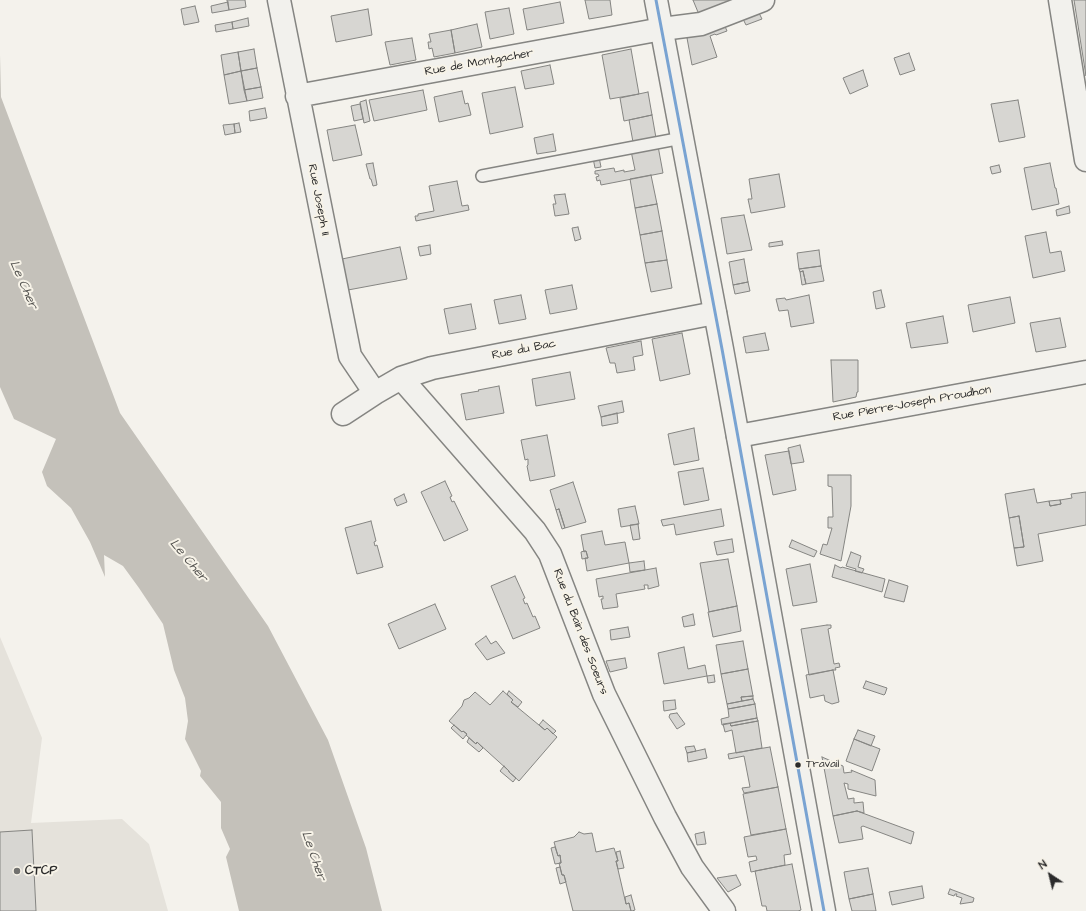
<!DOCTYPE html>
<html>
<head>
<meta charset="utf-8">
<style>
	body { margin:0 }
	#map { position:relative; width:1086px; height:911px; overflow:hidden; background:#f4f2ec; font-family:"Architects Daughter",sans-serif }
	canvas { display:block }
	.north { position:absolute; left:1030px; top:855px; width:40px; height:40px; -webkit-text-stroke:3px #f7f3e8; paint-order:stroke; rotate:325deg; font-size:11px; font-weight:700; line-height:16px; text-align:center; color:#2b2b2b }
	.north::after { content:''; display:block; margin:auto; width:14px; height:18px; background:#2b2b2b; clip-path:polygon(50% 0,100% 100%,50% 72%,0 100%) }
</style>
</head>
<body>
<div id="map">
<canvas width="1086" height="911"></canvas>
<div class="north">N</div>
</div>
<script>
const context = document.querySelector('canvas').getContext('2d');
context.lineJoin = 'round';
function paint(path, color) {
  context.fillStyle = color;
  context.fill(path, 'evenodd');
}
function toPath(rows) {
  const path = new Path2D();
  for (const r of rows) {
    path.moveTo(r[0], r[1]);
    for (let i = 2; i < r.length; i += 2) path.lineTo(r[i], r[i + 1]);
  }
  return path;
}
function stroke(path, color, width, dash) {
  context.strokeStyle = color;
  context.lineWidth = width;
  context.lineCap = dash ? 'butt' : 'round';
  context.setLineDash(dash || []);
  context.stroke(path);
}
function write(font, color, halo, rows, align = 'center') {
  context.font = font + ' "Architects Daughter",sans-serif';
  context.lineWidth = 4;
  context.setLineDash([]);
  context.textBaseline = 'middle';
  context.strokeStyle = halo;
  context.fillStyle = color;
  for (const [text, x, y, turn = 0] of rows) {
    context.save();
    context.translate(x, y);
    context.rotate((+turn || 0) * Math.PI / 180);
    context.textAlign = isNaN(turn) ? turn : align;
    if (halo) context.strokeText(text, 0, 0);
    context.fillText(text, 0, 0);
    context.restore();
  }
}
paint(toPath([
	[0,637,42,738,31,823,122,819,149,844,168,911,0,911]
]), '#e5e2db');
paint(toPath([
	[0,55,1,97,120,413,268,626,328,740,366,848,382,911,239,911,226,857,230,849,221,828,221,802,200,776,201,771,185,739,188,721,185,698,174,670,163,624,139,588,123,566,104,555,105,577,90,542,71,508,47,486,42,472,56,439,14,419,0,387]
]), '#c4c1ba');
const building = toPath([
	[227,0,245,0,246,7,229,10,227,0],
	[585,0,610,0,612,15,589,19,585,0],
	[693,0,737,0,700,17,693,0],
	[1074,0,1086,0,1086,76,1074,0],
	[228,2,229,10,212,13,211,6,228,2],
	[560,2,564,23,527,30,523,9,560,2],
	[195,6,199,22,184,25,181,9,195,6],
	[509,8,514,34,490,39,485,12,509,8],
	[368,9,372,35,336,42,331,16,368,9],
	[758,11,762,19,746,25,742,17,758,11],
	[248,18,249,26,233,29,232,22,248,18],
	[232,22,233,29,216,32,215,25,232,22],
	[477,24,482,47,455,53,451,30,477,24],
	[724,24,727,31,716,35,715,34,710,36,717,57,692,65,687,38,724,24],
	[451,30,455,53,434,57,432,48,429,49,428,42,431,42,429,34,451,30],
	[412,38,416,60,390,65,385,42,412,38],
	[254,49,257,68,241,71,238,52,254,49],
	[631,49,639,94,610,99,602,55,631,49],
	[238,52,241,71,224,75,221,55,238,52],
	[909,53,915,70,900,75,894,58,909,53],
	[550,65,554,84,525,89,521,71,550,65],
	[257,68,261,87,244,90,241,71,257,68],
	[863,70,868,86,850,94,843,78,863,70],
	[241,71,247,101,229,104,224,75,241,71],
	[261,87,263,98,247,101,244,90,261,87],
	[515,87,523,127,490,134,482,93,515,87],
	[423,90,427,110,374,121,369,100,423,90],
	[462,91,465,104,468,103,471,115,439,122,434,97,462,91],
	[648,92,652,115,624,121,620,98,648,92],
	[366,100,370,121,364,123,360,102,366,100],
	[1018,100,1025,137,999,142,991,104,1018,100],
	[360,104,363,119,354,121,351,106,360,104],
	[265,108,267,118,250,121,249,111,265,108],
	[652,115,656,138,633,142,629,120,652,115],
	[239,123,241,132,235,133,234,124,239,123],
	[234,124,235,133,225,135,223,125,234,124],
	[355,125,362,155,333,161,327,130,355,125],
	[553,134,556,151,537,154,534,138,553,134],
	[658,146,663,173,601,185,600,180,597,181,596,177,599,176,598,174,595,174,595,171,614,168,615,172,624,170,624,172,635,170,631,151,658,146],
	[599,157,601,167,595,168,593,158,599,157],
	[373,163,377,185,373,186,371,179,370,179,366,164,373,163],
	[1050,163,1055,188,1056,188,1059,204,1032,210,1024,168,1050,163],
	[999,165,1001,172,992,174,990,167,999,165],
	[779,174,785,207,751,213,748,199,752,199,749,179,779,174],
	[651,175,657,204,635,208,630,179,651,175],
	[457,181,462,206,468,205,469,210,416,221,415,216,418,216,418,214,434,211,429,186,457,181],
	[565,194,569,214,555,216,553,204,556,204,554,195,565,194],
	[657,204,662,231,640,235,635,208,657,204],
	[1069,206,1070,213,1057,216,1056,210,1069,206],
	[744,215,752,250,727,254,721,218,744,215],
	[578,227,581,239,575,241,572,228,578,227],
	[662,231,667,260,645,263,640,235,662,231],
	[1046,232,1050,253,1061,251,1065,271,1033,278,1025,236,1046,232],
	[782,241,783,245,769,247,769,243,782,241],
	[430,245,431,254,420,256,418,247,430,245],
	[400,247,407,279,348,290,342,259,400,247],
	[819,250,821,266,799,269,797,253,819,250],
	[744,259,748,282,733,285,729,262,744,259],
	[667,260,672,288,651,292,645,263,667,260],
	[821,266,824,281,806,284,803,271,800,272,799,269,821,266],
	[803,271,806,284,802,285,800,272,803,271],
	[748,282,750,291,735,294,733,285,748,282],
	[572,285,577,309,550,314,545,290,572,285],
	[881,290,885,307,876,309,873,292,881,290],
	[521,295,526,319,499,324,494,300,521,295],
	[809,295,814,323,791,327,788,310,779,311,776,299,785,298,786,300,809,295],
	[1010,297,1015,323,973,332,968,305,1010,297],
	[471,304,476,329,449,334,444,309,471,304],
	[943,316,948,343,911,348,906,323,943,316],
	[1060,318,1066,347,1036,352,1030,323,1060,318],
	[682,333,690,374,660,381,652,339,682,333],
	[765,333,769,350,746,353,743,337,765,333],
	[641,341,643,355,633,357,635,370,617,373,615,363,610,363,606,348,641,341],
	[831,360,858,360,858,392,857,392,856,397,833,402,831,360],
	[570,372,575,399,536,406,532,379,570,372],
	[499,386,504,413,466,420,461,394,479,391,478,390,499,386],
	[622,401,624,412,601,417,598,406,622,401],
	[617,413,618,423,602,426,601,417,617,413],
	[694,428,699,460,674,465,668,434,694,428],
	[547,435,555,476,530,481,527,466,528,465,528,459,525,460,521,440,547,435],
	[800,445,804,462,791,464,788,448,800,445],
	[789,451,796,490,773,495,765,455,789,451],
	[703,468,709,500,684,505,678,472,703,468],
	[828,475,851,475,851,506,841,561,820,554,823,544,827,545,832,528,828,528,828,517,833,517,832,487,828,486,828,475],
	[445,481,452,496,450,497,452,502,454,501,468,530,444,541,421,492,445,481],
	[573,482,586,522,565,528,559,509,556,510,550,490,573,482],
	[1034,489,1037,503,1049,501,1050,506,1061,504,1060,500,1072,498,1071,494,1086,492,1086,525,1038,534,1043,561,1017,566,1014,548,1024,547,1019,516,1009,518,1005,494,1034,489],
	[404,494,407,502,397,506,394,499,404,494],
	[1060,500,1061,504,1050,506,1049,501,1060,500],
	[635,506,639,524,621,527,618,509,635,506],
	[559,509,565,528,562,529,556,510,559,509],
	[721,509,724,526,676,535,674,524,663,526,661,520,721,509],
	[1019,516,1024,547,1014,548,1009,518,1019,516],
	[371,521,376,541,374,542,375,546,377,545,383,567,357,574,345,528,371,521],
	[638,524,640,539,633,540,630,525,638,524],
	[602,531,605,545,625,542,629,563,587,571,585,558,588,558,586,551,584,552,581,535,602,531],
	[732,539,734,552,717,555,714,542,732,539],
	[792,540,817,551,814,557,789,547,792,540],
	[584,551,586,551,588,558,582,559,581,552,584,551],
	[851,552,861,556,858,567,864,569,862,573,855,571,856,569,846,566,851,552],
	[728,559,737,606,709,612,700,563,728,559],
	[644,561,645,570,630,572,629,563,644,561],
	[810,564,817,602,793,606,786,569,810,564],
	[835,565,841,568,842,567,885,579,882,592,832,577,835,565],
	[656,568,659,586,648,589,648,585,644,585,645,589,616,594,618,607,603,609,601,599,603,599,603,596,599,597,596,579,656,568],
	[515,576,525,598,523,599,525,604,527,603,533,617,535,616,540,628,513,639,491,586,515,576],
	[889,580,908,586,904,602,884,597,889,580],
	[435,604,446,629,399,649,388,624,435,604],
	[737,606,741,631,713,637,708,612,737,606],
	[693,614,695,625,684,627,682,617,693,614],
	[827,625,831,625,831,628,828,629,834,664,839,663,840,667,835,668,836,670,833,670,809,675,801,629,827,625],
	[628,627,630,637,611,640,610,630,628,627],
	[486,636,491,644,496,641,505,653,487,660,475,644,486,636],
	[743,641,748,669,721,674,716,645,743,641],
	[684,647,688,669,705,665,707,676,664,684,658,653,684,647],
	[625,658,627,668,610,672,606,661,625,658],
	[748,669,753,696,741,697,742,701,727,704,721,674,748,669],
	[833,670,839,702,832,704,825,701,824,695,810,698,806,675,833,670],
	[714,675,715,682,708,683,707,676,714,675],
	[866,681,887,688,885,694,884,695,863,688,866,681],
	[503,691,513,700,511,702,545,730,547,728,557,737,519,781,509,772,509,771,477,742,476,744,466,735,467,734,463,731,462,732,449,721,462,706,464,700,469,698,475,692,490,705,503,691],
	[509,691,522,702,518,707,511,702,513,700,507,694,509,691],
	[753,696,753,699,742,701,741,697,753,696],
	[753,699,755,704,728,709,727,704,753,699],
	[675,700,676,709,664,711,663,701,675,700],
	[755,704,757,718,722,725,721,719,729,717,728,709,755,704],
	[677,713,685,724,677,729,669,717,670,714,677,713],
	[757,718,758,721,731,726,730,723,757,718],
	[543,720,556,731,553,734,547,728,545,730,539,725,543,720],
	[758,721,762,748,736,753,732,730,725,732,723,724,730,723,731,726,758,721],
	[454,725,462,732,463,731,467,734,463,739,451,728,454,725],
	[858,730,875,736,871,746,854,739,858,730],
	[469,738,476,744,477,742,483,748,479,752,467,742,469,738],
	[854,739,880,749,872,771,846,761,854,739],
	[694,746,696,751,687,753,685,747,694,746],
	[770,747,778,787,744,793,742,788,750,787,744,756,729,759,728,754,770,747],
	[705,749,707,758,688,762,687,753,705,749],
	[822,757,843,766,844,773,852,772,851,770,875,780,876,796,848,789,848,784,844,783,848,799,854,798,854,803,863,802,864,813,857,811,833,816,822,757],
	[504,766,509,771,509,772,516,778,513,782,500,771,504,766],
	[778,787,786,829,751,835,743,794,778,787],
	[857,811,914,832,911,844,863,826,861,827,863,839,839,843,833,816,857,811],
	[786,829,791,854,784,855,785,865,751,872,749,862,757,860,756,856,748,857,744,837,786,829],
	[32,830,36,911,0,911,0,832,32,830],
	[579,832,584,834,592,833,596,852,614,848,618,861,616,861,626,904,629,903,631,911,573,911,564,875,562,875,559,863,561,863,560,855,558,856,554,842,574,837,579,832],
	[704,832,706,844,697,845,695,834,704,832],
	[555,847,558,856,560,855,561,863,555,864,551,848,555,847],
	[620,851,624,868,618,869,616,861,618,861,616,852,620,851],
	[792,864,801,910,798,911,767,911,766,906,762,906,755,871,792,864],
	[560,867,562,875,564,875,566,882,560,884,556,868,560,867],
	[868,868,873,894,849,899,844,872,868,868],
	[736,875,741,885,728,892,717,878,736,875],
	[922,886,924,898,892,905,889,892,922,886],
	[950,889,974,898,973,902,960,904,962,898,956,896,957,894,955,894,954,896,948,894,950,889],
	[873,894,876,911,852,911,849,899,873,894],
	[631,895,635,910,632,911,631,911,629,903,626,904,625,897,631,895]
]);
paint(building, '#d7d6d2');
stroke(building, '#858582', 1);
const service = toPath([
	[482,176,682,138]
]);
const minor = toPath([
	[279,0,350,356,375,393],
	[1060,0,1086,160],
	[297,96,662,29,701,24,763,0],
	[401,378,535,531,550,554,604,694,665,817,692,867,724,911],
	[343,414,375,393,401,378,432,368,715,313],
	[738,436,1086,372]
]);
const primary = toPath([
	[656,0,722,349,824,911]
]);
stroke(service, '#858582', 14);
stroke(minor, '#858582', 25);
stroke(primary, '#858582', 25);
stroke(service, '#f2f1ed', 11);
stroke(minor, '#f2f1ed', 22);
stroke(primary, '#f2f1ed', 22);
stroke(toPath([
	[656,0,722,349,824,911]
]), '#79a3d2', 3);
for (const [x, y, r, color] of [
	[798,765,3.5,"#2b2b2b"],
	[17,871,4,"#71716f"]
]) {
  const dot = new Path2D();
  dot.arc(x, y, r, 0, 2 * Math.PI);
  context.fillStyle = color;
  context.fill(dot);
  stroke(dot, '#f7f3e8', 1.5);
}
write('11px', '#2b2b2b', '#f7f3e8', [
	["Travail",806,765]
], 'left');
write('12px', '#2b2b2b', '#f7f3e8', [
	["Rue de Montgacher",479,63,-10],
	["Rue Joseph II",318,200,79],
	["Rue du Bac",524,350,-11],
	["Rue Pierre-Joseph Proudhon",912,404,-10],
	["Rue du Bain des Soeurs",580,632,69]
]);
write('bold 12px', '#2b2b2b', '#f7f3e8', [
	["CTCP",25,871]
], 'left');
write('italic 13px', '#53524f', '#f7f3e8', [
	["Le Cher",23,285,66],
	["Le Cher",188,561,50],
	["Le Cher",313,856,71]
]);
</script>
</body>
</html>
